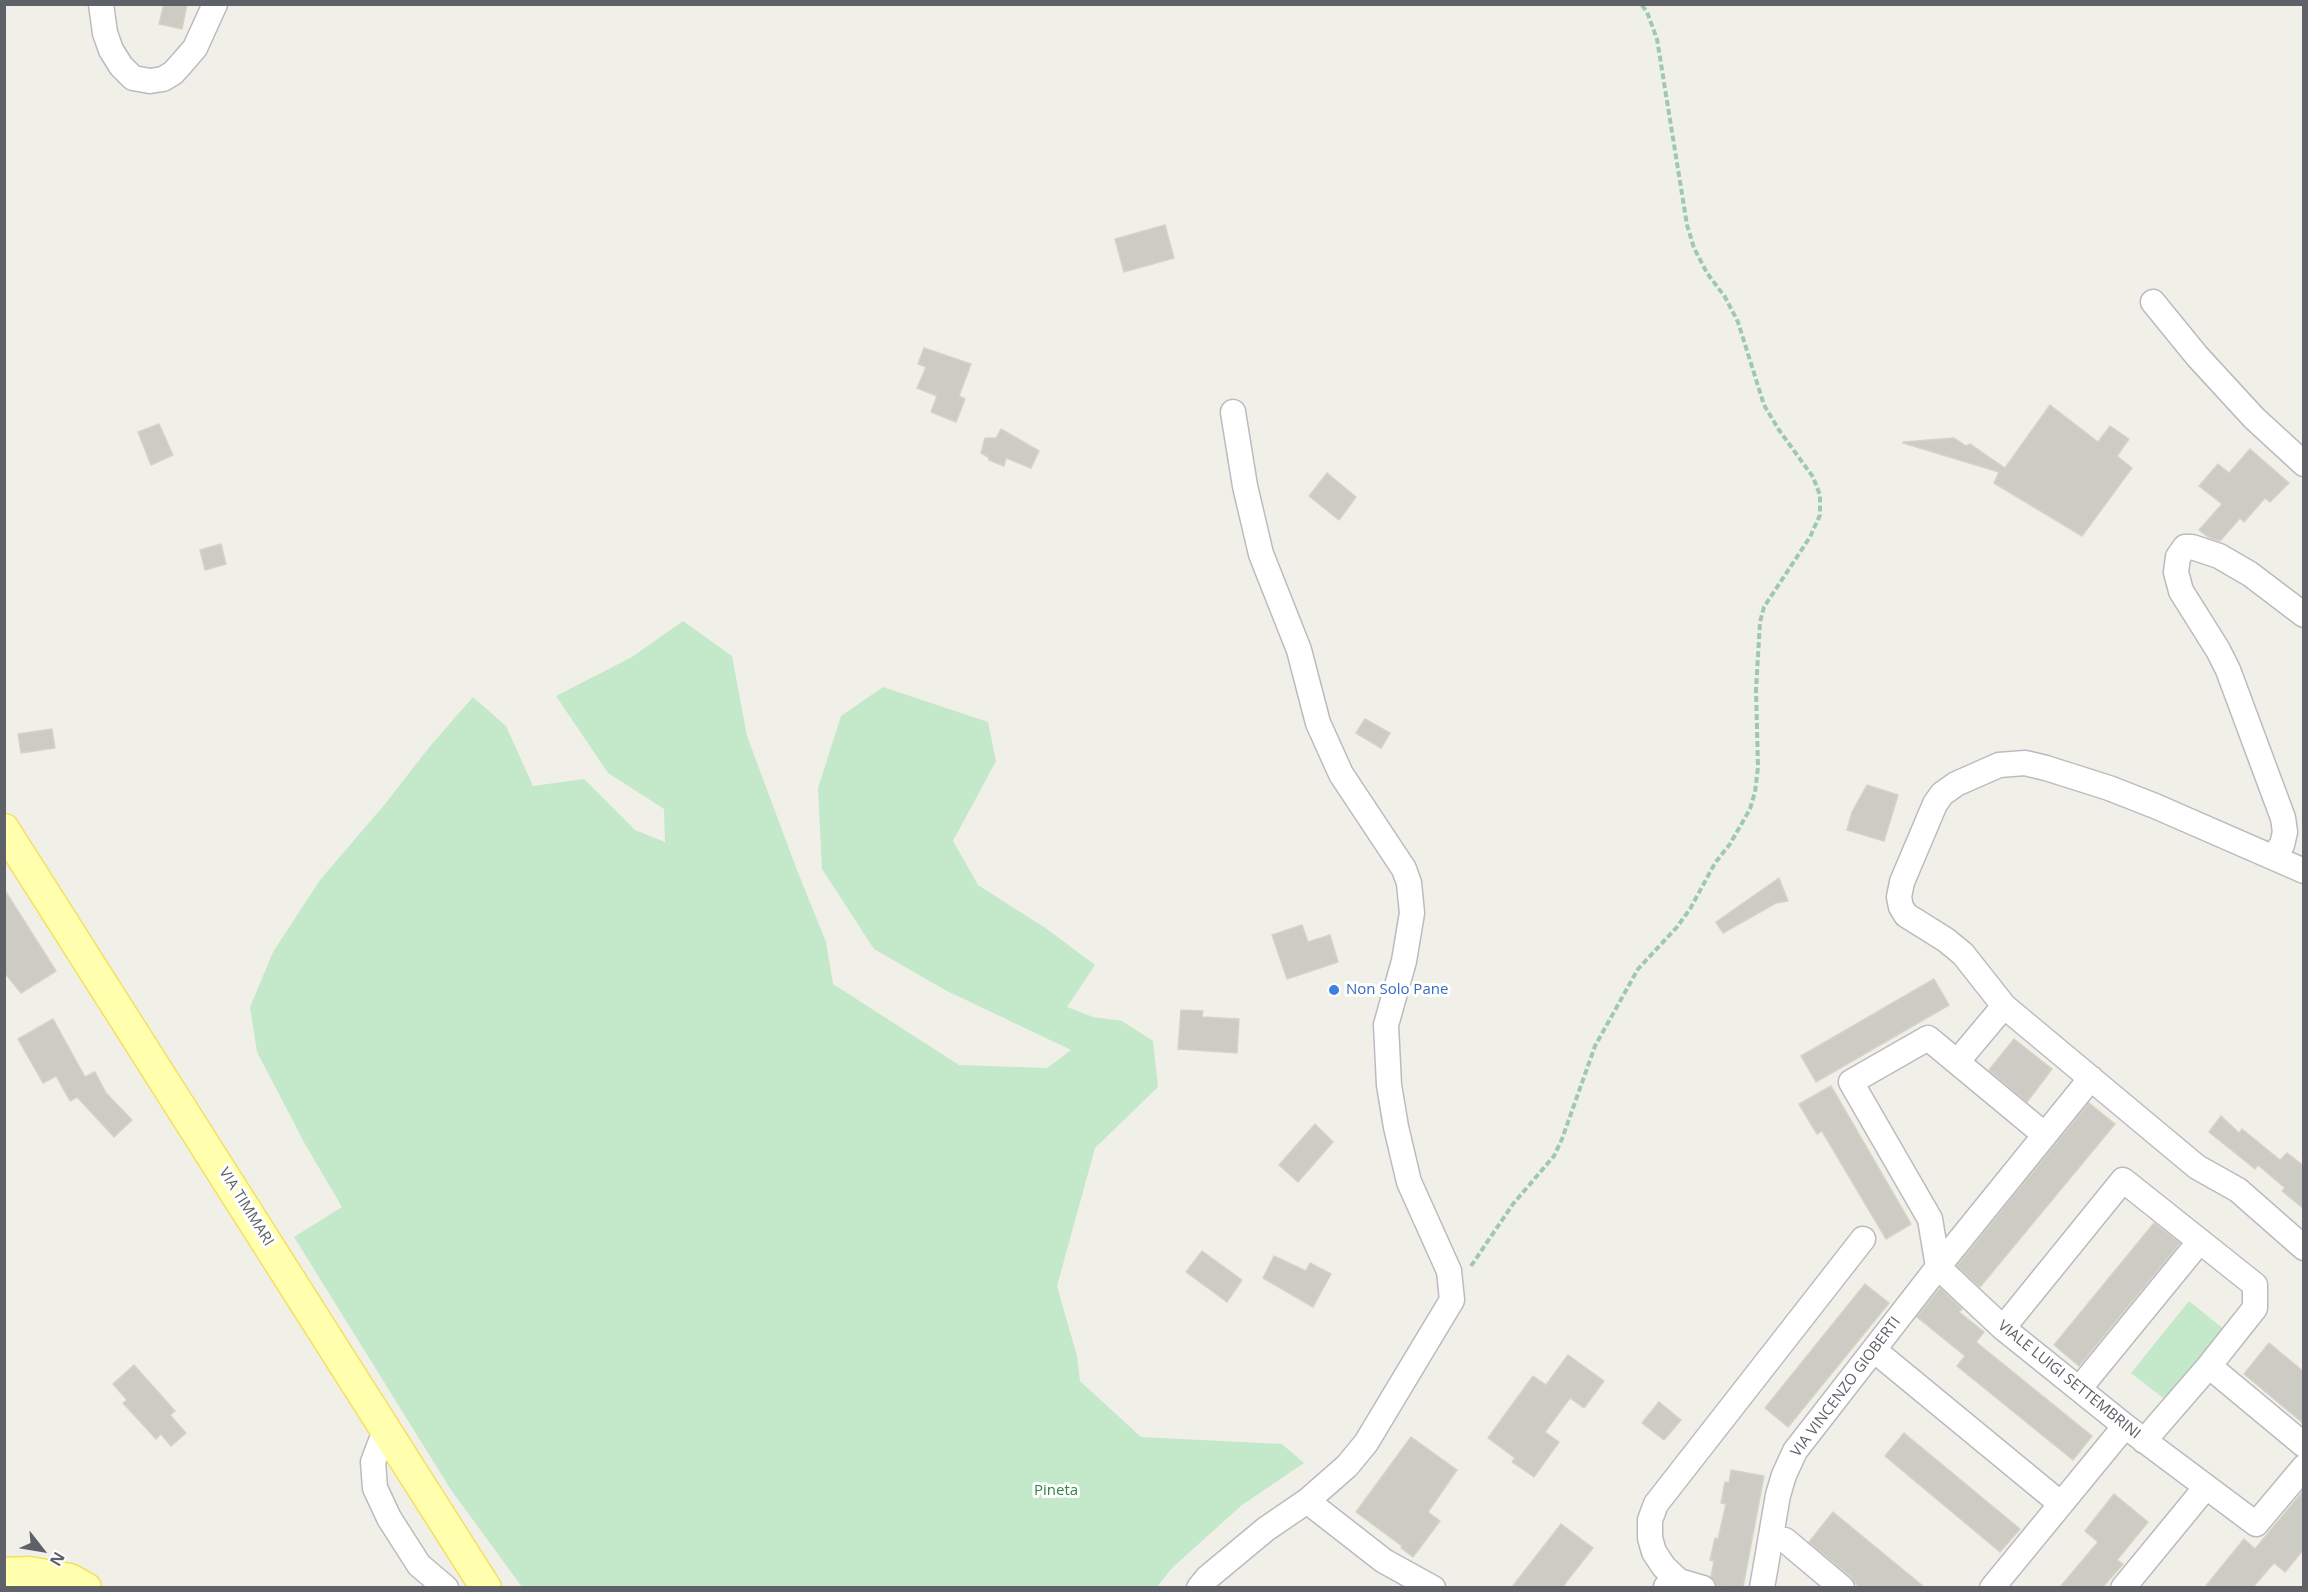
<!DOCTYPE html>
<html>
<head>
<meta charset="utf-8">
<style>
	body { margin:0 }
	#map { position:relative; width:2308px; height:1592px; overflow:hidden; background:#f1f0e8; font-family:"Open Sans",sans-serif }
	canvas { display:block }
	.frame { position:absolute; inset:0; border:6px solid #5f6168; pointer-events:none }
	.north { position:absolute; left:12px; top:1520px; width:60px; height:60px; -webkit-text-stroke:4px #fff; paint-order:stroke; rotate:121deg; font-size:16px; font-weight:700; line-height:24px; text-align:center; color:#5f6168 }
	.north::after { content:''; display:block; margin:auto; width:21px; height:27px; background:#5f6168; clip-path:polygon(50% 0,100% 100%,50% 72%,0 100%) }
</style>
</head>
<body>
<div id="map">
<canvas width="2308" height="1592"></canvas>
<div class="frame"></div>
<div class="north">N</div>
</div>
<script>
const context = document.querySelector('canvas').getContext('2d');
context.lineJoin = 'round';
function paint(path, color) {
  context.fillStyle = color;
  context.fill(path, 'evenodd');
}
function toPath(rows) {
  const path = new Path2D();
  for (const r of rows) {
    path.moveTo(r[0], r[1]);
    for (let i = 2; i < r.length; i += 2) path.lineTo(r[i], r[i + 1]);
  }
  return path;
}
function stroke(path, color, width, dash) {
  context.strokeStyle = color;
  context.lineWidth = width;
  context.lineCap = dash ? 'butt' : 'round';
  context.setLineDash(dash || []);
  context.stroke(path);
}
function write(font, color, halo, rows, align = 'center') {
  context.font = font + ' "Open Sans",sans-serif';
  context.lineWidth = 6;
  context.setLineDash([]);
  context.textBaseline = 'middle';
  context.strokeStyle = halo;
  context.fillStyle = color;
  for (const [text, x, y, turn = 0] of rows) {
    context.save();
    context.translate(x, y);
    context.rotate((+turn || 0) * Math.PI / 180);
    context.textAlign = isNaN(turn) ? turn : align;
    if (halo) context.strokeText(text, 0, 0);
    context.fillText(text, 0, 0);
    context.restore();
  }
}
paint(toPath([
	[683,621,732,656,747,736,797,870,826,942,833,984,959,1065,1047,1068,1071,1050,945,990,874,949,822,869,818,788,841,716,883,687,988,722,996,761,953,841,978,885,1047,929,1095,965,1067,1007,1093,1017,1122,1021,1153,1041,1158,1087,1095,1148,1057,1286,1077,1356,1080,1381,1141,1437,1282,1444,1304,1463,1242,1505,1172,1568,1157,1587,522,1587,451,1490,294,1237,342,1207,305,1144,257,1052,250,1007,273,952,320,880,385,804,431,745,473,697,506,726,533,786,584,779,635,830,665,842,664,809,608,773,556,696,632,657],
	[2189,1301,2225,1330,2168,1402,2131,1373]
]), '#c4e8ca');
const building = toPath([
	[164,4,187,4,182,29,159,24,164,4],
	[1165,225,1174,258,1124,272,1115,239,1165,225],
	[924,348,971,364,959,396,965,399,956,422,931,412,937,396,917,388,926,367,918,364,924,348],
	[2050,405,2098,442,2110,426,2129,439,2117,456,2132,468,2082,536,1994,483,1999,472,1903,443,1903,442,1954,438,1966,446,1970,444,2005,468,2050,405],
	[159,424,173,455,151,465,138,432,159,424],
	[1001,429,1039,451,1031,468,1006,458,1004,466,989,460,988,457,981,453,985,438,996,438,1001,429],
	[2250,449,2289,483,2270,502,2265,498,2244,522,2240,518,2220,541,2208,537,2199,530,2222,504,2199,486,2218,464,2229,473,2250,449],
	[1327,473,1356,497,1339,520,1309,496,1327,473],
	[221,544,226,564,205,570,200,550,221,544],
	[1365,719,1390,733,1381,748,1356,733,1365,719],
	[52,729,55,748,21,753,18,734,52,729],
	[1867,785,1898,795,1884,841,1847,830,1852,812,1867,785],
	[1779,878,1788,901,1776,903,1723,933,1716,922,1779,878],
	[4,889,56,971,21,993,4,972,4,889],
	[1302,925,1308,942,1330,935,1338,962,1287,979,1272,935,1302,925],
	[1934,979,1949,1005,1816,1082,1801,1056,1934,979],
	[1181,1010,1203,1011,1202,1017,1239,1019,1237,1053,1178,1049,1181,1010],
	[53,1019,85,1077,95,1072,106,1093,132,1120,114,1137,77,1097,70,1101,56,1076,43,1083,18,1039,53,1019],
	[2014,1039,2052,1069,2027,1102,1989,1070,2014,1039],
	[1831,1086,1911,1224,1886,1239,1822,1131,1817,1134,1799,1104,1831,1086],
	[2089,1103,2115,1124,1980,1287,1957,1266,2089,1103],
	[2221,1116,2239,1133,2242,1129,2280,1160,2287,1153,2304,1166,2304,1209,2282,1191,2285,1188,2258,1165,2255,1169,2209,1132,2221,1116],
	[1315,1124,1333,1142,1298,1182,1279,1165,1315,1124],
	[2154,1223,2180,1243,2079,1366,2054,1345,2154,1223],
	[1202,1251,1242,1280,1227,1302,1186,1272,1202,1251],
	[1274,1256,1306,1271,1310,1263,1331,1274,1313,1307,1263,1278,1274,1256],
	[1865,1284,1889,1303,1788,1427,1765,1408,1865,1284],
	[1940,1288,1962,1309,1959,1312,1984,1332,1976,1342,2092,1436,2073,1460,1957,1366,1965,1356,1917,1317,1940,1288],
	[2269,1343,2304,1372,2304,1424,2244,1374,2269,1343],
	[1568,1355,1604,1381,1584,1408,1570,1398,1545,1432,1559,1442,1534,1477,1512,1462,1515,1458,1488,1438,1533,1376,1546,1385,1568,1355],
	[134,1365,175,1411,170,1415,186,1433,171,1446,161,1434,156,1439,123,1403,127,1400,113,1384,134,1365],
	[1659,1402,1681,1420,1664,1440,1642,1423,1659,1402],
	[1904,1433,2020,1529,2000,1552,1885,1456,1904,1433],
	[1411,1437,1457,1470,1428,1512,1440,1521,1413,1557,1401,1548,1402,1546,1356,1512,1411,1437],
	[1731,1470,1764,1476,1743,1587,1717,1586,1711,1577,1714,1561,1710,1560,1715,1538,1718,1539,1726,1504,1721,1503,1725,1482,1729,1483,1731,1470],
	[2304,1490,2304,1549,2285,1572,2274,1563,2253,1587,2205,1587,2244,1539,2255,1549,2304,1490],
	[2114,1494,2148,1522,2117,1560,2123,1564,2103,1587,2060,1587,2098,1542,2085,1531,2114,1494],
	[1833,1512,1924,1587,1860,1587,1856,1584,1851,1577,1809,1542,1833,1512],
	[1561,1524,1593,1548,1567,1581,1563,1587,1512,1587,1561,1524]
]);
paint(building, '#cccbc4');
stroke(building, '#d6d3c6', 1.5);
const minor = toPath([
	[101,4,105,33,111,50,121,66,133,78,150,81,163,79,173,73,182,63,195,48,215,4],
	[2153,302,2197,356,2254,418,2304,464],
	[2272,857,2282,845,2285,832,2283,818,2228,670,2218,650,2181,591,2176,572,2178,557,2185,547,2192,547,2219,556,2250,574,2304,615],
	[2004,1006,2197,1167,2238,1190,2304,1248],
	[1957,1062,2004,1006,1963,954,1946,940,1906,915,1901,907,1899,897,1902,882,1935,804,1942,794,1956,784,1999,765,2025,763,2046,768,2109,788,2155,806,2304,871],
	[2045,1135,1928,1038,1851,1082,1930,1219,1938,1267,2003,1328,2125,1426,2256,1524,2304,1467],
	[2003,1328,2123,1180,2255,1285,2255,1308,2209,1366,2144,1441],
	[1874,1350,2061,1504],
	[2209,1366,2304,1445],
	[2079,1389,2200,1241],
	[387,1431,381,1441,373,1462,375,1488,389,1518,419,1565,446,1588],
	[1307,1501,1384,1561,1433,1588],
	[1771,1538,1785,1540,1842,1588],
	[1679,1581,1664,1567,1654,1552,1650,1538,1650,1520,1656,1504,1863,1239],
	[1666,1587,1679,1581,1703,1588],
	[1199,1588,1207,1578,1266,1529,1307,1501,1347,1466,1366,1443,1452,1300,1449,1271,1409,1182,1396,1127,1389,1085,1386,1025,1404,961,1412,913,1409,883,1404,869,1341,774,1318,723,1299,650,1261,554,1245,486,1233,412],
	[1762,1588,1778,1495,1784,1475,1795,1451,1938,1267,2091,1078],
	[1992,1588,2125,1426],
	[2123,1588,2206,1487]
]);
const major = toPath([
	[4,829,486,1588],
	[4,1573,29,1572,70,1579,86,1588]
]);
stroke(minor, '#babbc1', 27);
stroke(major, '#f3e15e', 33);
stroke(toPath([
	[1471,1266,1513,1204,1554,1156,1562,1139,1595,1046,1638,969,1677,927,1690,909,1715,863,1730,844,1750,809,1755,792,1758,767,1756,690,1760,622,1764,607,1810,537,1820,515,1820,495,1813,477,1779,430,1764,405,1738,322,1725,297,1707,273,1694,248,1687,225,1657,39,1647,12,1641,4]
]), '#9dc9b1', 4, [6, 3]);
stroke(minor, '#fff', 24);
stroke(major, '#ffffae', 30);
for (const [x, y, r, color] of [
	[1334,990,6,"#3f7fe0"]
]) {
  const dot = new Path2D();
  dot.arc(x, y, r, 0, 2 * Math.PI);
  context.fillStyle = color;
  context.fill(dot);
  stroke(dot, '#fff', 2);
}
write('15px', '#366cbe', '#fff', [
	["Non Solo Pane",1346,990]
], 'left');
write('15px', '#5f6168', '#fff', [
	["VIA TIMMARI",246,1207,58],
	["VIALE LUIGI SETTEMBRINI",2069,1380,39],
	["VIA VINCENZO GIOBERTI",1846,1387,-53]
]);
write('15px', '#338243', '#fff', [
	["Pineta",1056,1491]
]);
</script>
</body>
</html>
